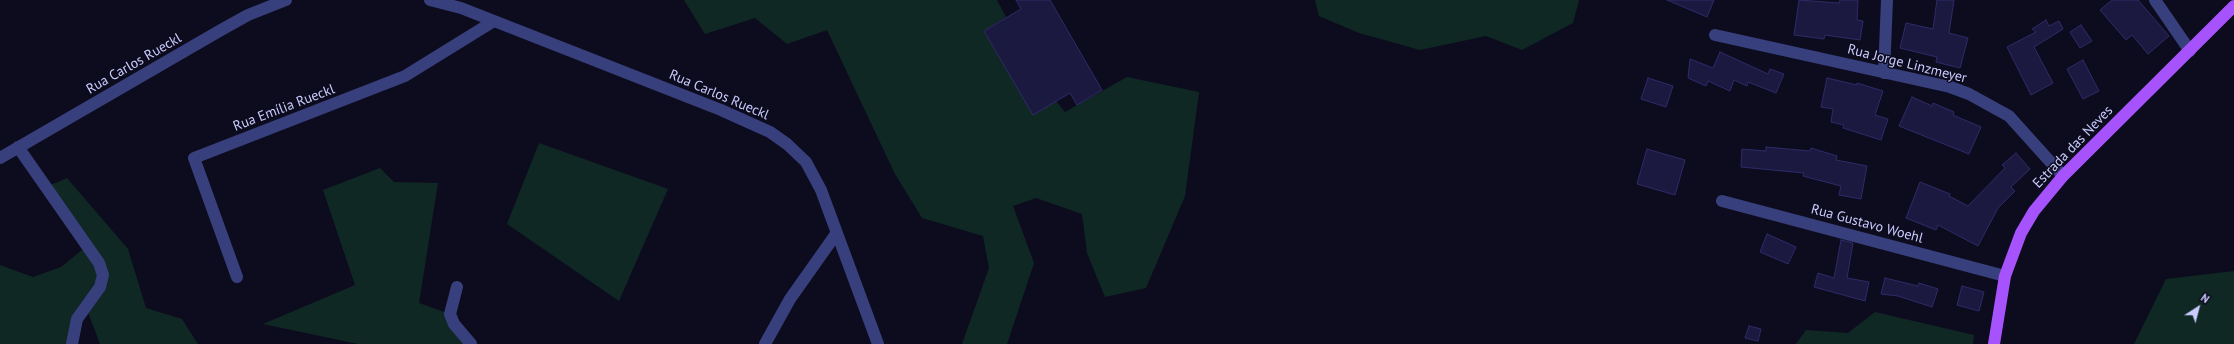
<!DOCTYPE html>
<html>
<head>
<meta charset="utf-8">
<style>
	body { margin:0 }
	#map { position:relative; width:2234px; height:344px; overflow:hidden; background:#0d0c1e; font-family:"PT Sans",sans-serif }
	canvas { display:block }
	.north { position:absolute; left:2178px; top:288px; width:40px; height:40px; -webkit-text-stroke:3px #0d0c1e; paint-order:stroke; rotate:36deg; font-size:11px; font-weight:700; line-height:16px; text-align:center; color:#cacbfe }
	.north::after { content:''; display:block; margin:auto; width:14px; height:18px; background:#cacbfe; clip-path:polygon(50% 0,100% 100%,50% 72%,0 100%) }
</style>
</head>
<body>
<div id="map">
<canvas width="2234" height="344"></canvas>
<div class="north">N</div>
</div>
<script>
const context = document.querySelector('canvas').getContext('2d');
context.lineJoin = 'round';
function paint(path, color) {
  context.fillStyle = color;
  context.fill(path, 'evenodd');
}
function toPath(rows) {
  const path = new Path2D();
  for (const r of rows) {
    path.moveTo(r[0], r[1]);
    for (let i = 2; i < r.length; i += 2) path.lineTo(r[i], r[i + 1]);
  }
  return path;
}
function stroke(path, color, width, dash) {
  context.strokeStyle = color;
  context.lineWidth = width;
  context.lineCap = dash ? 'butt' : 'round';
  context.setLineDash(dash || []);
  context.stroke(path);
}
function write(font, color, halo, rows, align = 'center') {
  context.font = font + ' "PT Sans",sans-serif';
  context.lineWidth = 3;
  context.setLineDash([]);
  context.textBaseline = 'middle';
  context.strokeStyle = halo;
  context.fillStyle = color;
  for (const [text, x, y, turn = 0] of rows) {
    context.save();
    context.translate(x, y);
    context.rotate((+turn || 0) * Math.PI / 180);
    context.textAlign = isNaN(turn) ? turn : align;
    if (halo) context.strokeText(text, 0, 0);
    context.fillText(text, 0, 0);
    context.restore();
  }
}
paint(toPath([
	[684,0,997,0,1006,17,984,31,1033,114,1056,101,1065,112,1127,77,1199,92,1185,196,1146,288,1105,297,1087,253,1082,214,1036,198,1013,206,1034,263,1007,344,962,344,989,268,983,236,922,218,895,174,827,30,787,44,755,18,705,34],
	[1315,0,1579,0,1573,23,1522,50,1486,36,1420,50,1359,33,1319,16],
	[539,143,668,189,619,301,507,224],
	[380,168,394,182,438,183,419,303,450,314,465,344,358,344,263,324,355,285,323,190],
	[67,178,128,249,146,308,182,319,198,344,100,344,86,307,72,344,0,344,0,265,33,277,61,267,87,246,46,187],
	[2234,271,2234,344,2134,344,2166,279],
	[1875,312,1974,335,1973,344,1796,344,1806,330,1848,333]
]), '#0f2824');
const building = toPath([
	[1016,0,1050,0,1102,90,1077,105,1070,93,1033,115,984,31,1021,9,1016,0],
	[1667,0,1714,0,1707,17,1667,0],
	[1799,0,1839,3,1840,0,1858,0,1857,20,1863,21,1860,40,1825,35,1824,39,1794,35,1799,0],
	[1937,0,1954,0,1949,33,1968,38,1960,68,1936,62,1937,57,1900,48,1906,23,1933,29,1937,0],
	[2112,0,2138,0,2169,36,2148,54,2132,35,2126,40,2100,10,2112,0],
	[2046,20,2049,26,2059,21,2063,29,2034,47,2053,83,2031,95,2007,47,2036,32,2032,29,2046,20],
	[2081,25,2092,41,2080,48,2070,32,2081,25],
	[1720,52,1768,74,1770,69,1784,74,1776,93,1748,82,1747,86,1734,80,1730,91,1708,81,1706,86,1688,78,1690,59,1713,68,1720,52],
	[2083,60,2099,91,2083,99,2067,69,2083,60],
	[1648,78,1673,86,1666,107,1641,99,1648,78],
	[1827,78,1857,85,1857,83,1883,91,1875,115,1888,119,1881,140,1843,128,1844,125,1831,122,1833,109,1821,107,1827,78],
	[1912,97,1932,106,1933,103,1954,112,1953,115,1981,127,1969,154,1899,126,1912,97],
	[1766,147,1810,151,1811,148,1837,156,1836,160,1867,166,1861,199,1839,195,1841,186,1803,176,1804,173,1741,167,1742,149,1766,151,1766,147],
	[1647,149,1685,160,1675,195,1637,184,1647,149],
	[2016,153,2030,169,2011,187,2015,191,1998,208,1978,246,1938,225,1936,230,1906,218,1920,182,1950,194,1949,196,1968,206,2005,168,2002,165,2016,153],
	[1767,234,1796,247,1788,264,1760,252,1767,234],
	[1841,240,1853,243,1847,278,1869,282,1865,301,1814,287,1818,273,1834,278,1841,240],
	[1885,278,1918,286,1919,283,1938,289,1932,307,1898,296,1881,294,1885,278],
	[1962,286,1984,292,1979,311,1957,305,1962,286],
	[1749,326,1761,329,1758,341,1745,338,1749,326]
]);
paint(building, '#1b193f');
stroke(building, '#2f2b6a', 1);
stroke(toPath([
	[430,0,461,8,721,110,770,132,787,144,806,162,821,190,878,344],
	[2155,0,2190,51],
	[1715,35,1950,87,1969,94,2009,116,2063,176],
	[1884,73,1887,0],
	[18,147,99,263,103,275,100,287,77,319,72,344],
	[0,158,221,30,248,15,286,0],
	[1722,201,2005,276],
	[237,277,194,158,405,76,494,21],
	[457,287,450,314,454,324,471,344],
	[765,344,790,299,836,234]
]), '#383f7d', 12);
stroke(toPath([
	[1994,344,2005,276,2021,233,2034,211,2063,176,2234,6]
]), '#a653fd', 12);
write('14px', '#cacbfe', '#0d0c1e', [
	["Rua Carlos Rueckl",134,64,-30],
	["Rua Jorge Linzmeyer",1907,64,14],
	["Rua Carlos Rueckl",719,95,23],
	["Rua Emília Rueckl",284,108,-21],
	["Estrada das Neves",2073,147,-46],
	["Rua Gustavo Woehl",1867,224,15]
]);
</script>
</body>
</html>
